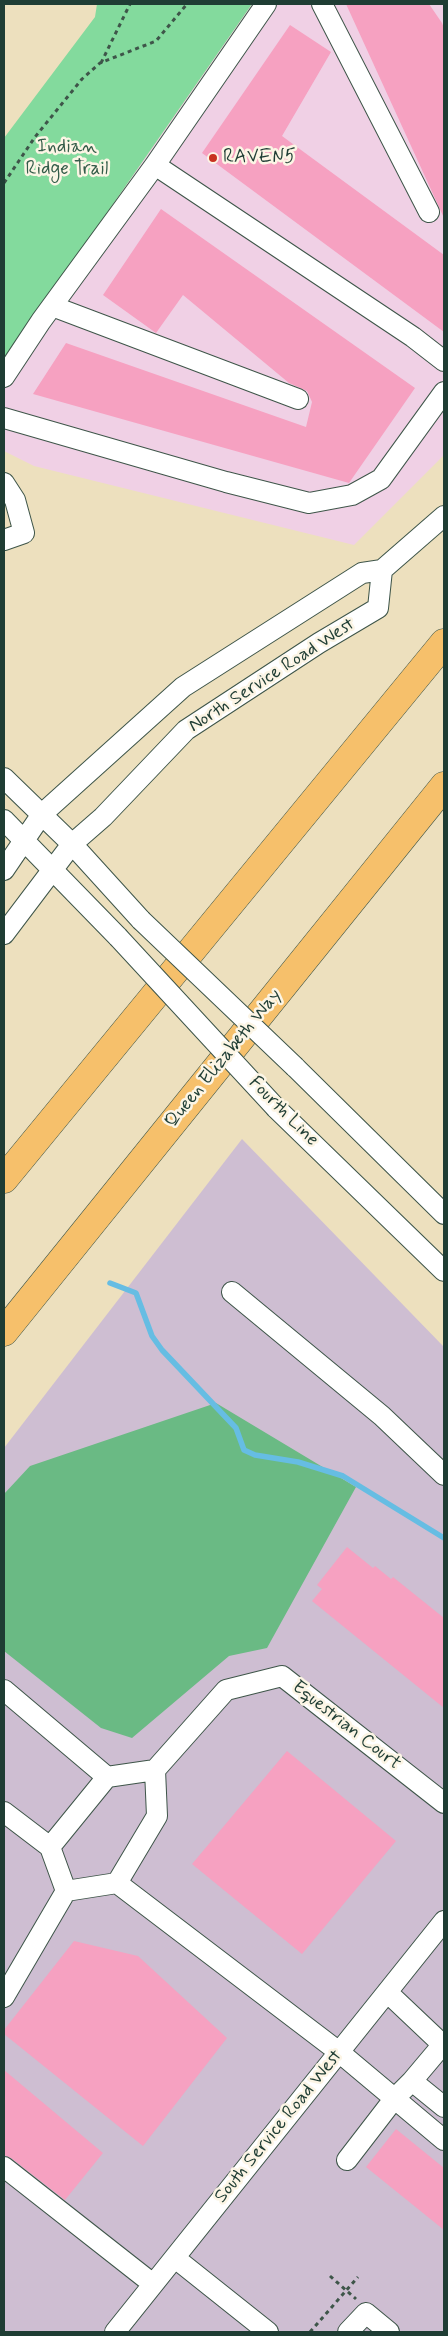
<!DOCTYPE html>
<html>
<head>
<meta charset="utf-8">
<style>
	body { margin:0 }
	#map { position:relative; width:448px; height:2336px; overflow:hidden; background:#ede0be; font-family:Mynerve,sans-serif }
	canvas { display:block }
	.frame { position:absolute; inset:0; border:5px solid #1f3d34; pointer-events:none }
</style>
</head>
<body>
<div id="map">
<canvas width="448" height="2336"></canvas>
<div class="frame"></div>
</div>
<script>
const context = document.querySelector('canvas').getContext('2d');
context.lineJoin = 'round';
function paint(path, color) {
  context.fillStyle = color;
  context.fill(path, 'evenodd');
}
function toPath(rows) {
  const path = new Path2D();
  for (const r of rows) {
    path.moveTo(r[0], r[1]);
    for (let i = 2; i < r.length; i += 2) path.lineTo(r[i], r[i + 1]);
  }
  return path;
}
function stroke(path, color, width, dash) {
  context.strokeStyle = color;
  context.lineWidth = width;
  context.lineCap = dash ? 'butt' : 'round';
  context.setLineDash(dash || []);
  context.stroke(path);
}
function write(font, color, halo, rows, align = 'center') {
  context.font = font + ' Mynerve,sans-serif';
  context.lineWidth = 5;
  context.setLineDash([]);
  context.textBaseline = 'middle';
  context.strokeStyle = halo;
  context.fillStyle = color;
  for (const [text, x, y, turn = 0] of rows) {
    context.save();
    context.translate(x, y);
    context.rotate((+turn || 0) * Math.PI / 180);
    context.textAlign = isNaN(turn) ? turn : align;
    if (halo) context.strokeText(text, 0, 0);
    context.fillText(text, 0, 0);
    context.restore();
  }
}
paint(toPath([
	[252,4,444,4,444,455,354,545,34,466,4,451,4,361]
]), '#f0d0e5');
paint(toPath([
	[242,1139,444,1347,444,2332,4,2332,4,1448]
]), '#cebed2');
paint(toPath([
	[97,4,252,4,4,361,4,138,95,17]
]), '#83da9d');
paint(toPath([
	[216,1403,356,1487,267,1648,229,1656,132,1738,101,1728,4,1651,4,1494,30,1466]
]), '#6aba84');
stroke(toPath([
	[110,1283,136,1293,152,1336,162,1350,236,1428,244,1450,255,1455,298,1462,343,1476,444,1538]
]), '#66bde3', 5.5);
paint(toPath([
	[346,4,429,4,442,23,444,28,444,218],
	[290,25,331,52,282,136,444,255,444,332,202,153],
	[161,209,415,388,349,483,33,394,66,343,306,427,312,402,307,391,289,383,183,295,156,333,103,295],
	[347,1547,373,1568,375,1566,391,1579,393,1577,444,1618,444,1708,312,1601,322,1589,317,1585],
	[287,1751,396,1841,302,1954,192,1864],
	[74,1941,138,1956,227,2038,143,2146,4,2034,4,2030],
	[4,2070,103,2153,65,2200,11,2158,4,2155],
	[396,2129,444,2168,444,2230,366,2167]
]), '#f6a1c1');
const minor = toPath([
	[322,4,429,212],
	[155,165,266,4],
	[52,306,298,399],
	[4,377,41,321,155,165,413,337,444,361],
	[4,418,226,482,309,503,352,495,381,479,444,392],
	[4,483,15,500,24,533,4,540],
	[4,778,72,844,141,920],
	[4,820,118,937],
	[4,870,42,814,183,687,362,573,382,570,444,516],
	[4,934,72,844,103,817,186,730,319,643,378,608,382,570],
	[295,1067,444,1214],
	[276,1108,444,1271],
	[232,1292,382,1416,444,1475],
	[4,1690,107,1777],
	[155,1770,226,1690,282,1676,444,1803],
	[4,1812,50,1847,66,1891,117,1883,339,2052,444,2140],
	[50,1847,107,1777,155,1770],
	[117,1883,157,1816,155,1770],
	[387,1992,443,2045],
	[4,1997,66,1891],
	[444,2043,412,2081,444,2107],
	[347,2160,394,2099,412,2081],
	[4,2167,153,2284],
	[175,2258,268,2332],
	[115,2332,444,1921],
	[348,2332,366,2313,389,2332]
]);
const highway = toPath([
	[4,1179,444,643],
	[4,1332,444,786]
]);
stroke(minor, '#3e5549', 22);
stroke(highway, '#3e5549', 29);
stroke(toPath([
	[101,63,130,4],
	[4,183,35,137,82,79,100,63,156,41,187,4],
	[330,2276,356,2299],
	[310,2332,358,2277]
]), '#3e5549', 3, [4, 4]);
stroke(minor, '#fff', 20);
stroke(highway, '#f6c06b', 28);
const minorBridge = toPath([
	[141,920,295,1067],
	[118,937,276,1108]
]);
stroke(minorBridge, '#3e5549', 22, []);
stroke(minorBridge, '#fff', 20);
for (const [x, y, r, color] of [
	[213,158,5,"#c8321e"]
]) {
  const dot = new Path2D();
  dot.arc(x, y, r, 0, 2 * Math.PI);
  context.fillStyle = color;
  context.fill(dot);
  stroke(dot, '#fcf5e5', 2);
}
write('19px', '#335c49', '#fcf5e5', [
	["Indian",67,148],
	["Ridge Trail",67,170]
]);
write('19px', '#1f3d34', '#fcf5e5', [
	["RAVEN5",223,158]
], 'left');
write('19px', '#1f3d34', '#fcf5e5', [
	["North Service Road West",272,676,-33],
	["Queen Elizabeth Way",224,1059,-51],
	["Fourth Line",283,1112,45],
	["Equestrian Court",346,1726,38],
	["South Service Road West",279,2127,-51]
]);
</script>
</body>
</html>
